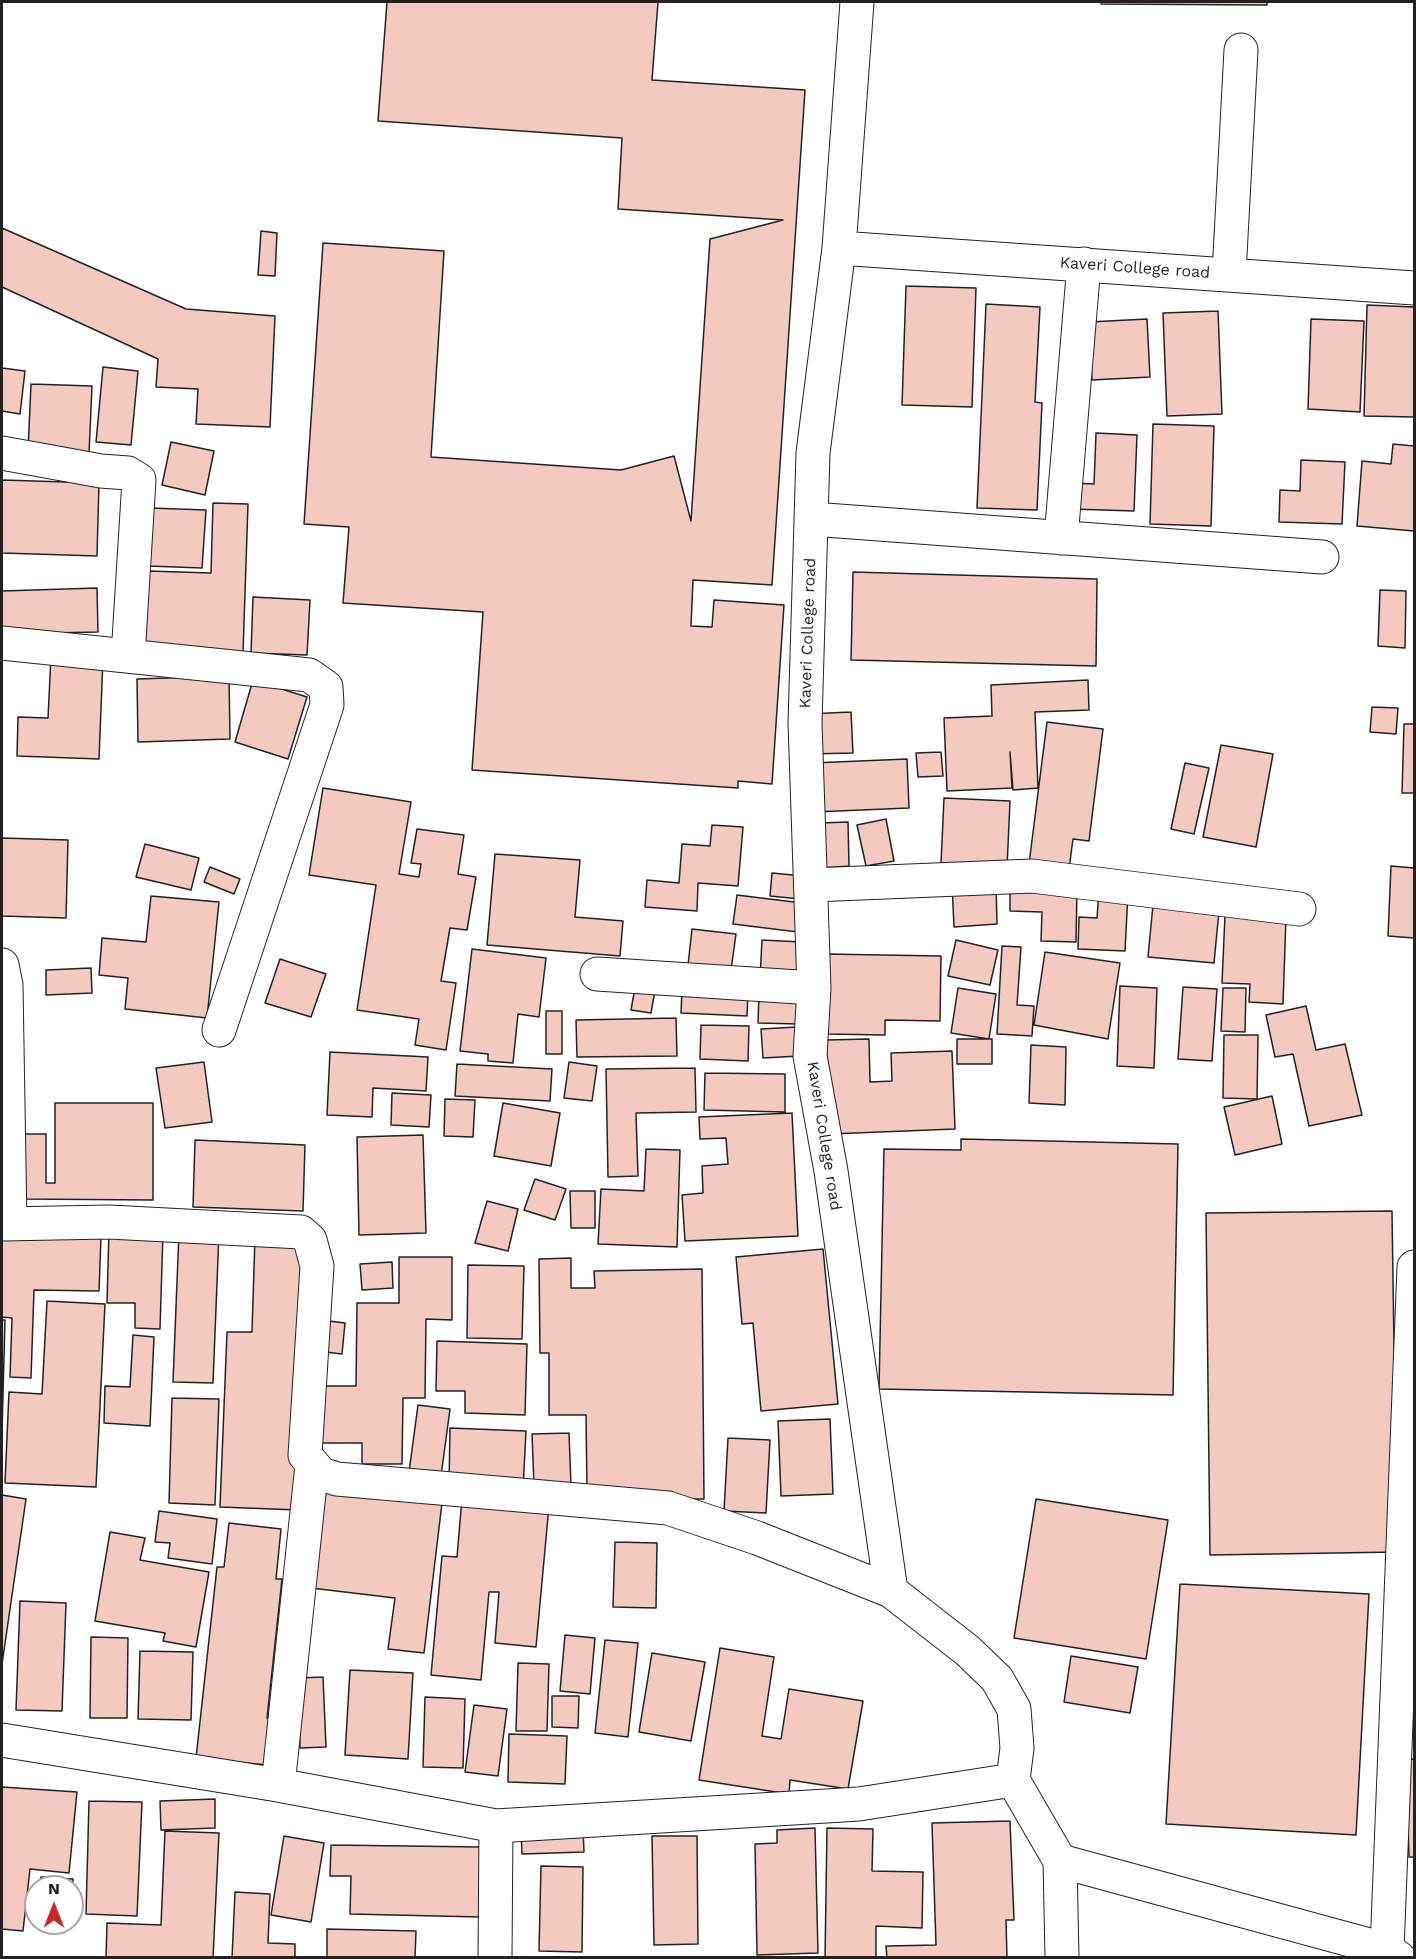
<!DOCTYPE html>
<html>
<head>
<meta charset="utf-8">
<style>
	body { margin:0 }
	#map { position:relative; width:1416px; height:1959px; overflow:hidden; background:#fff; font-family:"Work Sans",sans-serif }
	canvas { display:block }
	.frame { position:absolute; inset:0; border:3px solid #222; pointer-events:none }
	.north { position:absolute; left:24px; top:1875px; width:60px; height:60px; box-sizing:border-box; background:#fff; border:2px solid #a7a7a7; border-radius:50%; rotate:0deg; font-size:16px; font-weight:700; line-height:24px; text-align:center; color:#222 }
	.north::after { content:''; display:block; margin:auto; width:21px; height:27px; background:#c62828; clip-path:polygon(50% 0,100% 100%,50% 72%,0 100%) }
</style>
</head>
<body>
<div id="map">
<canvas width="1416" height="1959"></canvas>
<div class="frame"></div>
<div class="north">N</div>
</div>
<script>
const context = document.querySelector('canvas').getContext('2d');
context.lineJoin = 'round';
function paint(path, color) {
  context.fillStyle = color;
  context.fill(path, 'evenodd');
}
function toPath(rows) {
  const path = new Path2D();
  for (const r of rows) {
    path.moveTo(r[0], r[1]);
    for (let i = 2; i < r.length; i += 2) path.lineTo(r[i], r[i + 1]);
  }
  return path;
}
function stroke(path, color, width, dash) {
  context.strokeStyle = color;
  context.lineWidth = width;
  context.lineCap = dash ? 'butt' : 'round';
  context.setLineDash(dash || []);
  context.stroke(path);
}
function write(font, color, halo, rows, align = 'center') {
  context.font = font + ' "Work Sans",sans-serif';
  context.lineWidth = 4.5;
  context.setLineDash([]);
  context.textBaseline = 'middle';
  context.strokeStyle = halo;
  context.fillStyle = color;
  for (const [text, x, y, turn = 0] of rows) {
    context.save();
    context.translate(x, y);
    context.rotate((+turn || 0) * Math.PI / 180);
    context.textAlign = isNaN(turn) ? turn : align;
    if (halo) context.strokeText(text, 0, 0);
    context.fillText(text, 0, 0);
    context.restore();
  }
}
const building = toPath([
	[387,2,658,2,652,80,805,90,772,585,693,580,691,626,712,627,714,600,784,605,772,784,738,781,738,788,472,770,483,612,343,603,349,527,304,524,323,243,444,251,431,457,621,470,674,456,691,521,710,239,783,220,618,209,622,138,378,121,387,2],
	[1101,2,1267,2,1267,5,1101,4,1101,2],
	[2,228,186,309,275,316,270,427,196,424,198,389,156,387,158,359,2,287,2,228],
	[261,231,277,233,275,276,258,275,261,231],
	[906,286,976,288,972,407,902,405,906,286],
	[986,304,1040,307,1035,402,1042,403,1037,510,977,508,986,304],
	[1367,305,1414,307,1414,417,1364,416,1367,305],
	[1218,311,1222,414,1167,416,1163,313,1218,311],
	[1147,319,1150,377,1092,380,1089,322,1147,319],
	[1311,319,1364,321,1360,412,1308,409,1311,319],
	[103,367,138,371,131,445,96,442,103,367],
	[2,368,25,371,20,414,2,411,2,368],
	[31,384,92,386,89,454,28,451,31,384],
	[1153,424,1214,426,1211,526,1150,524,1153,424],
	[1096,433,1137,435,1134,511,1072,509,1073,483,1094,484,1096,433],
	[171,442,214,451,205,495,162,485,171,442],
	[1393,444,1414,446,1414,531,1357,526,1362,461,1391,464,1393,444],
	[1301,460,1345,462,1342,524,1279,522,1280,490,1300,491,1301,460],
	[2,480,99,483,97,556,2,553,2,480],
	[213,503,248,504,243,653,145,650,148,571,211,573,213,503],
	[150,508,206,510,202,568,148,566,150,508],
	[853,572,1097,579,1096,666,851,660,853,572],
	[97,588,98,632,2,634,2,591,97,588],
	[1380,590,1406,591,1405,648,1378,646,1380,590],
	[253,597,310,600,307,655,251,653,253,597],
	[51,656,103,658,99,759,17,756,18,717,48,718,51,656],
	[229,676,230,739,138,742,137,679,229,676],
	[253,680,307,697,288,759,235,742,253,680],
	[1088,680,1089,710,1035,712,1038,788,1013,790,1010,752,1012,788,947,791,944,718,992,716,991,685,1088,680],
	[1372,707,1398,708,1396,734,1370,732,1372,707],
	[851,712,853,753,809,754,807,714,851,712],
	[1047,722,1103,729,1089,841,1073,839,1069,869,1029,864,1047,722],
	[1404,724,1414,724,1414,793,1402,793,1404,724],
	[1221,745,1273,754,1256,847,1203,837,1221,745],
	[941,752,943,776,918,777,916,753,941,752],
	[907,759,909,808,814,812,812,763,907,759],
	[1185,763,1209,768,1194,834,1171,829,1185,763],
	[323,788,411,802,399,874,419,877,421,864,411,863,417,829,464,835,458,874,476,877,467,930,450,928,441,981,456,983,446,1050,415,1045,419,1019,357,1010,376,885,309,875,323,788],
	[944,798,1010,801,1007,868,941,863,944,798],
	[886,819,894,861,866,866,857,825,886,819],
	[848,822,849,866,822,868,820,823,848,822],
	[712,825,743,827,738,886,698,883,697,911,645,907,647,880,679,883,682,844,710,846,712,825],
	[2,838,68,840,66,918,2,916,2,838],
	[145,844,199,858,191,890,136,877,145,844],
	[495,854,580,860,575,917,623,921,620,956,487,945,495,854],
	[1391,866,1414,868,1414,938,1388,936,1391,866],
	[210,867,240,879,234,894,204,882,210,867],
	[772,873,803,876,800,899,770,896,772,873],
	[996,882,997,924,954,927,952,884,996,882],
	[1010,886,1077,888,1076,942,1041,941,1042,912,1010,911,1010,886],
	[1099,891,1128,893,1125,951,1078,949,1079,917,1097,918,1099,891],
	[737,895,802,903,798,932,733,924,737,895],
	[151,896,219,902,207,1018,125,1009,128,978,99,975,102,938,146,942,151,896],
	[1153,905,1219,911,1214,963,1148,957,1153,905],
	[1225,915,1286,917,1283,1004,1249,1002,1250,984,1222,983,1225,915],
	[692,929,736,934,731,970,688,965,692,929],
	[762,940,802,942,800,979,760,978,762,940],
	[956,940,998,950,990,985,948,976,956,940],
	[1002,946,1021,947,1017,1005,1034,1006,1032,1036,997,1034,1002,946],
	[472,949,546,958,539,1017,518,1014,513,1063,488,1061,488,1054,460,1051,472,949],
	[1045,952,1120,963,1108,1039,1034,1025,1045,952],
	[826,954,941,956,940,1021,885,1020,885,1035,825,1034,826,954],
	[280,959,326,974,311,1017,265,1003,280,959],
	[91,968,92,993,46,995,46,970,91,968],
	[636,982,656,985,651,1013,631,1010,636,982],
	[1120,986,1157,988,1154,1068,1117,1066,1120,986],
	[1183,987,1217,989,1212,1061,1178,1059,1183,987],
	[958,988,996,994,989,1039,951,1033,958,988],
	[1223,988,1246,988,1245,1032,1221,1031,1223,988],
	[682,990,748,992,747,1016,681,1013,682,990],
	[759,993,800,994,799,1024,758,1023,759,993],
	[1306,1006,1316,1050,1345,1044,1362,1115,1309,1126,1293,1054,1275,1057,1266,1015,1306,1006],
	[546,1011,562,1011,562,1054,546,1054,546,1011],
	[676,1018,677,1056,577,1057,576,1020,676,1018],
	[701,1025,749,1026,748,1061,700,1059,701,1025],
	[797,1027,799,1056,763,1058,761,1029,797,1027],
	[1224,1035,1258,1035,1257,1099,1223,1098,1224,1035],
	[869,1039,870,1082,892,1081,891,1053,952,1051,955,1129,830,1134,826,1040,869,1039],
	[957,1039,992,1039,992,1064,957,1064,957,1039],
	[1031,1045,1066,1047,1065,1105,1029,1103,1031,1045],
	[330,1052,428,1057,426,1091,373,1088,372,1117,327,1115,330,1052],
	[204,1062,212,1122,165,1128,156,1068,204,1062],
	[569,1062,597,1066,592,1101,564,1098,569,1062],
	[457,1064,552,1069,550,1101,455,1096,457,1064],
	[695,1068,696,1112,636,1113,638,1176,608,1177,606,1069,695,1068],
	[705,1073,785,1074,785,1112,704,1110,705,1073],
	[392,1093,431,1095,429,1127,391,1125,392,1093],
	[1272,1096,1282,1144,1235,1155,1224,1107,1272,1096],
	[445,1099,475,1100,473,1137,444,1136,445,1099],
	[55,1103,153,1103,153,1200,22,1199,22,1134,46,1134,46,1183,55,1183,55,1103],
	[503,1103,560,1113,551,1166,494,1156,503,1103],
	[792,1113,798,1236,685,1241,682,1195,703,1193,702,1166,728,1164,726,1138,700,1139,699,1117,792,1113],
	[423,1135,426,1233,359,1235,357,1137,423,1135],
	[961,1139,1178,1144,1173,1395,879,1389,884,1149,961,1150,961,1139],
	[195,1140,305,1145,303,1211,193,1207,195,1140],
	[646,1149,680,1150,677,1247,598,1244,601,1189,644,1191,646,1149],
	[535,1179,566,1189,555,1220,524,1210,535,1179],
	[570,1191,595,1191,595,1228,571,1228,570,1191],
	[487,1201,518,1209,508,1251,475,1243,487,1201],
	[1392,1211,1397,1552,1210,1555,1206,1213,1392,1211],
	[109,1230,163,1232,160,1329,135,1328,135,1303,107,1303,109,1230],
	[179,1232,219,1233,213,1383,173,1382,179,1232],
	[2,1233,101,1237,99,1291,34,1290,31,1378,10,1377,12,1318,2,1317,2,1233],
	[255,1237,309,1239,298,1510,220,1507,227,1332,252,1332,255,1237],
	[823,1249,838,1404,761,1411,753,1323,742,1324,736,1257,823,1249],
	[399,1257,452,1257,452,1320,426,1319,425,1398,403,1398,402,1464,362,1464,362,1443,317,1443,318,1386,356,1386,357,1303,399,1303,399,1257],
	[571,1258,571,1288,595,1288,594,1271,702,1269,704,1499,657,1499,587,1492,586,1415,549,1415,549,1353,540,1353,539,1259,571,1258],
	[392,1262,393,1288,362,1290,360,1264,392,1262],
	[468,1265,524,1266,522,1339,467,1338,468,1265],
	[47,1301,105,1304,96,1487,5,1483,9,1392,42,1394,47,1301],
	[2,1320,5,1320,2,1432,2,1320],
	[321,1320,345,1323,342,1354,317,1351,321,1320],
	[133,1335,154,1337,150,1426,104,1423,105,1386,130,1387,133,1335],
	[437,1341,527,1344,525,1415,465,1413,465,1391,436,1391,437,1341],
	[172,1398,219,1399,215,1505,169,1503,172,1398],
	[418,1405,450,1409,441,1476,409,1472,418,1405],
	[830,1419,833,1494,781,1496,778,1421,830,1419],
	[450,1428,526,1431,523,1489,449,1486,450,1428],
	[569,1433,571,1485,534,1486,532,1434,569,1433],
	[728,1438,770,1440,766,1513,724,1511,728,1438],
	[322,1489,442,1503,424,1653,388,1649,395,1598,311,1588,322,1489],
	[2,1495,26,1499,2,1664,2,1495],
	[462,1498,549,1506,536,1647,495,1643,499,1592,489,1592,481,1680,431,1675,442,1556,457,1557,462,1498],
	[1036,1499,1168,1520,1146,1659,1014,1638,1036,1499],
	[159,1511,217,1519,212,1564,168,1558,170,1543,155,1542,159,1511],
	[229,1523,281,1529,276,1579,282,1579,267,1718,272,1718,267,1765,196,1758,217,1567,224,1567,229,1523],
	[110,1532,145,1538,140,1560,209,1572,196,1647,163,1641,165,1633,95,1621,110,1532],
	[615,1542,657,1543,656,1608,613,1607,615,1542],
	[1180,1584,1369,1594,1356,1835,1166,1824,1180,1584],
	[20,1601,66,1603,62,1711,16,1710,20,1601],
	[565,1635,595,1638,590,1694,560,1691,565,1635],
	[91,1637,128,1638,127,1718,90,1718,91,1637],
	[605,1640,638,1643,628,1737,595,1733,605,1640],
	[720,1648,774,1657,762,1736,781,1739,789,1689,863,1701,848,1789,790,1780,789,1794,699,1780,720,1648],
	[140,1651,193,1652,191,1720,138,1719,140,1651],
	[652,1653,705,1662,691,1741,639,1732,652,1653],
	[1071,1656,1138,1667,1130,1713,1064,1702,1071,1656],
	[518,1663,549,1664,547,1731,516,1731,518,1663],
	[350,1670,413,1673,408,1759,345,1755,350,1670],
	[323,1677,326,1747,300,1748,298,1678,323,1677],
	[552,1696,579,1696,578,1728,552,1727,552,1696],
	[425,1697,465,1699,463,1768,423,1767,425,1697],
	[474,1705,507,1709,498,1776,465,1772,474,1705],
	[509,1734,567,1736,565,1784,508,1782,509,1734],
	[1414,1759,1414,1857,1409,1857,1406,1760,1414,1759],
	[2,1787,77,1792,69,1873,30,1869,23,1931,2,1929,2,1787],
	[215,1799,215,1828,161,1830,160,1801,215,1799],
	[89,1801,142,1802,137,1916,86,1914,89,1801],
	[1010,1821,1014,1920,1006,1920,1007,1958,887,1958,886,1946,936,1945,932,1823,1010,1821],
	[583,1828,584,1852,522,1854,521,1831,583,1828],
	[815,1828,818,1953,757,1955,755,1844,777,1843,777,1830,815,1828],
	[827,1828,873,1829,872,1871,923,1872,922,1928,876,1926,876,1958,825,1958,827,1828],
	[165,1831,219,1833,213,1958,106,1958,107,1923,161,1925,165,1831],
	[284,1836,324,1843,311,1922,271,1915,284,1836],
	[652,1836,697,1836,698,1944,654,1945,652,1836],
	[331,1845,482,1847,480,1917,350,1914,351,1876,330,1876,331,1845],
	[541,1866,583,1867,582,1952,539,1951,541,1866],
	[41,1877,73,1879,72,1907,72,1887,41,1887,41,1877],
	[235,1892,270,1894,268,1943,295,1944,295,1958,232,1958,235,1892],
	[327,1929,416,1931,415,1958,327,1958,327,1929]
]);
paint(building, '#f3c9c0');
stroke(building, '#222', 1.5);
const minor = toPath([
	[839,248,857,2],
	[1229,274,1241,50],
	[2,453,101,471,128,473,139,480,128,656],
	[812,519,1322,557],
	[1061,538,1084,264],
	[2,643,309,675,326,687,327,705,219,1030],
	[812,885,1032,876,1299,909],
	[2,965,6,985,10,1224],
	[597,974,814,988],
	[2,1224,109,1222,301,1232,310,1240,317,1266,305,1455,321,1474,337,1479,668,1508,757,1538,891,1591,968,1651,997,1679,1014,1709,1017,1748,1013,1780],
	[891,1591,831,1171,810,1056,814,988,805,723,813,453,839,248,1414,288],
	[2,1740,278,1785,496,1826,859,1804,1013,1780,1060,1861,1062,1958],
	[278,1785,312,1465],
	[1060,1861,1387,1950,1399,1958],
	[1387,1950,1414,1267],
	[495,1958,496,1826]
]);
stroke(minor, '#222', 35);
stroke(minor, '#fff', 33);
write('16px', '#222', '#fff', [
	["Kaveri College road",1135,268,4],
	["Kaveri College road",808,633,-88],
	["Kaveri College road",824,1136,81]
]);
</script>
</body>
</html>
